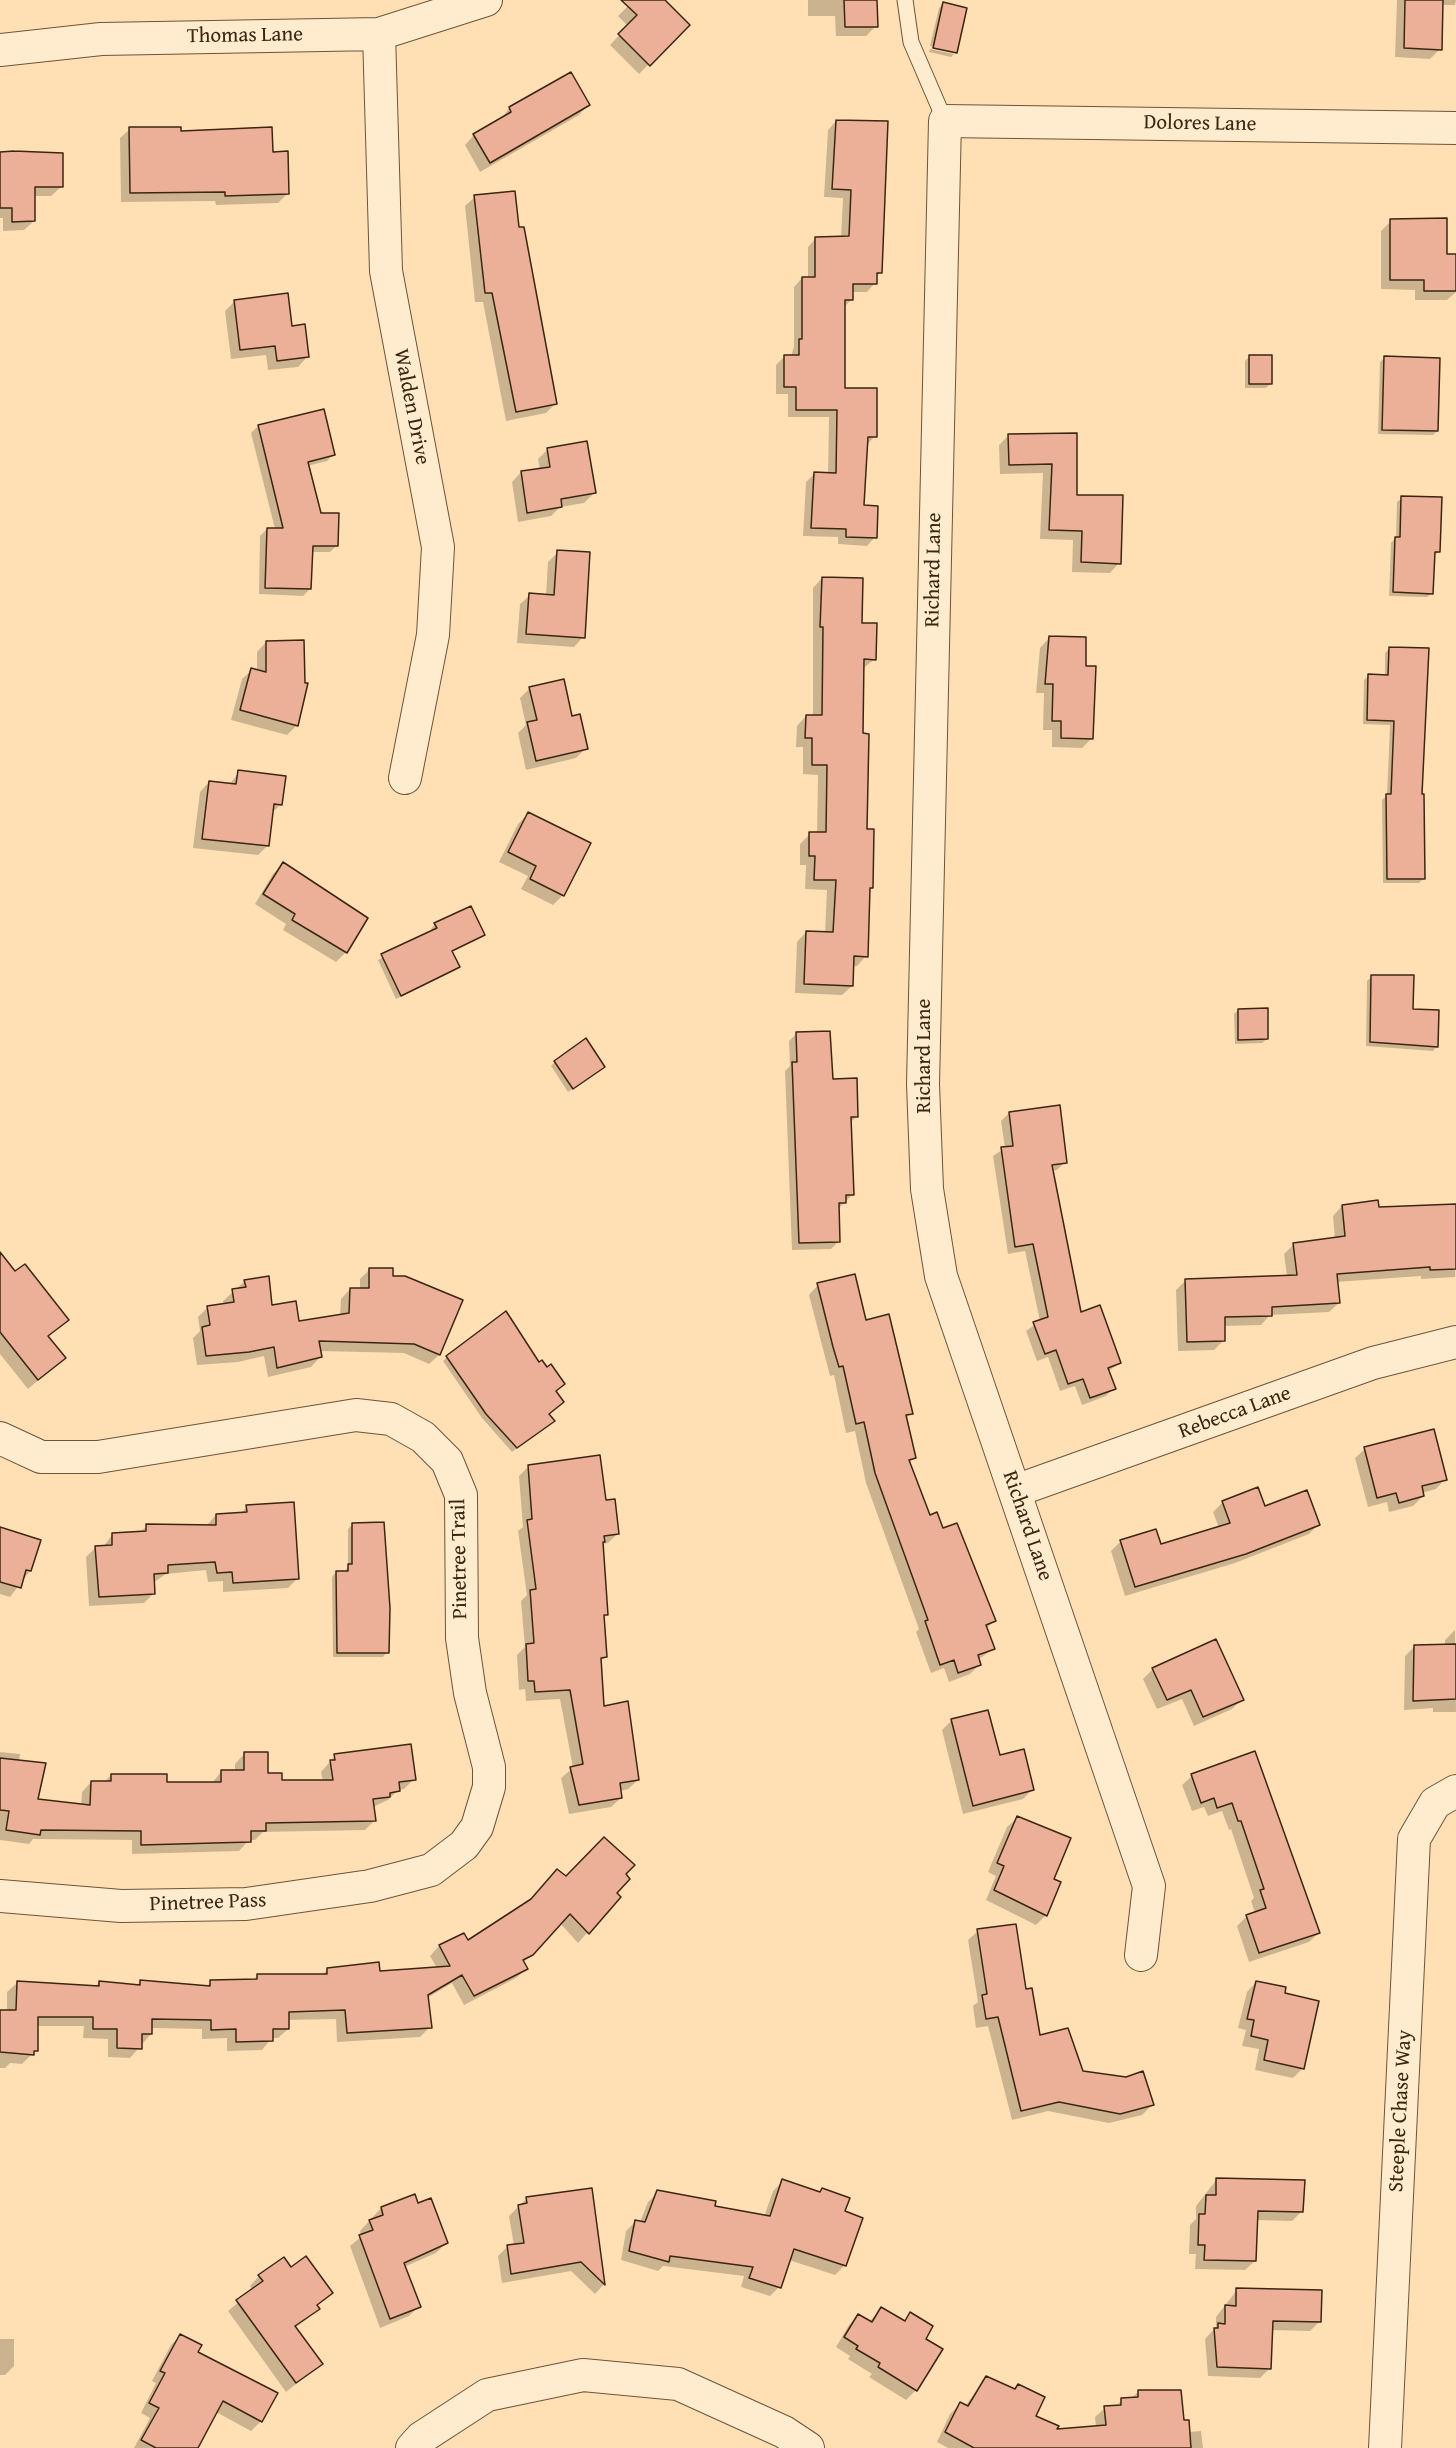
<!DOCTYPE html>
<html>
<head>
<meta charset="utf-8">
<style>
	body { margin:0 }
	canvas { display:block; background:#ffe0b4 }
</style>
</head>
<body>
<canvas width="1456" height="2448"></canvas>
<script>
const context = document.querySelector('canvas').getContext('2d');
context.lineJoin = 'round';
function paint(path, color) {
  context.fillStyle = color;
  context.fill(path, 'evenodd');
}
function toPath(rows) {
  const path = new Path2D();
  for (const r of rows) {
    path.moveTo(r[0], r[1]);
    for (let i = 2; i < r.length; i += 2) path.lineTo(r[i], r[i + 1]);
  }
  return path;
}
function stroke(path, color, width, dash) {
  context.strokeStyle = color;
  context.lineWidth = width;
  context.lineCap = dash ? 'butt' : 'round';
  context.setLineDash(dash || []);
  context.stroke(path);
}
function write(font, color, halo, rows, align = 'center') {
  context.font = font + ' "Gentium Book Plus",serif';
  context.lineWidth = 4.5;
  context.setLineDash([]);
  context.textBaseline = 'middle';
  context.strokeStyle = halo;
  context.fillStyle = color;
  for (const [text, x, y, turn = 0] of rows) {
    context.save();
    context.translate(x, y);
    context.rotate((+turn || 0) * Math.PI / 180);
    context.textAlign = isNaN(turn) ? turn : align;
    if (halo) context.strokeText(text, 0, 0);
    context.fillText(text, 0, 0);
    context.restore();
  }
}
paint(toPath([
	[634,0,663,0,688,25,639,74,610,45,628,26,618,16],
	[808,0,876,0,876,26,866,36,836,36,835,16,808,16],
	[1397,0,1456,0,1455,5,1442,5,1440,49,1430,59,1395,57],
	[943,4,956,52,955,54,955,51,930,46,939,8],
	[930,49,954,54,951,57,929,52],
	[570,74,588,105,579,115,480,172,465,145,474,135,501,120,509,108],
	[836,121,881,272,875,277,875,283,867,292,851,292,851,300,844,307,843,389,875,436,867,445,863,507,875,537,867,546,838,544,838,537,803,536,806,482,815,473,828,474,829,417,788,417,788,394,776,394,776,365,784,357,791,357,794,346,794,287,802,278,808,278,808,247,816,238,841,238,843,198,824,197,828,130],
	[130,129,272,153,288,193,278,203,216,205,215,201,121,202,120,138],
	[0,154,61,187,51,196,34,196,34,221,24,230,3,231,3,218,0,218],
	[475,197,517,229,556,403,546,413,506,421,483,302,475,302,465,206],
	[1391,221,1445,256,1456,256,1456,292,1447,300,1415,300,1415,290,1381,289,1381,231],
	[234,302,307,357,298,367,268,370,266,355,231,359,225,311],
	[1249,357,1270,384,1266,388,1245,388,1245,361],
	[1385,357,1437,431,1433,435,1378,434,1380,362],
	[258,426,334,454,327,461,307,466,320,514,337,545,330,552,311,552,310,589,303,596,259,594,260,536,267,529,275,529,251,433],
	[1009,435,1075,435,1075,497,1119,563,1110,573,1072,572,1073,540,1040,539,1043,473,1000,474,999,445],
	[548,449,594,493,584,503,560,507,551,516,518,522,512,482,521,472,540,470,538,459],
	[1402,498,1438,552,1434,556,1432,593,1427,597,1389,596,1391,543,1396,537,1397,502],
	[558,552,583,637,574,647,517,643,520,604,530,595,546,596,548,562],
	[822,578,860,624,875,659,862,669,866,830,872,888,869,891,866,956,857,966,852,966,852,986,842,995,795,993,797,942,806,932,825,933,827,890,805,889,806,865,800,865,800,844,810,834,817,834,818,775,803,774,803,747,796,747,797,726,806,716,813,716,813,588],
	[1049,638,1085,667,1092,738,1082,748,1052,747,1052,730,1043,730,1044,693,1036,693,1040,648],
	[266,642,297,725,287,735,231,720,242,679,252,670,257,671,257,652],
	[1390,648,1420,795,1424,878,1419,883,1383,883,1382,800,1387,795,1390,725,1363,724,1364,680,1368,676,1385,676,1385,653],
	[530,688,571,717,586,748,576,758,526,770,518,733,526,725,520,698],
	[239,772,281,804,271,814,267,846,258,855,193,848,200,792,209,782,229,785],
	[528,814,589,843,563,895,553,905,521,889,528,876,499,862,518,824],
	[283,864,366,918,345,953,336,962,283,930,286,924,255,904,273,874],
	[435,924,483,935,451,952,458,967,454,971,396,999,378,960,432,932,431,929],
	[1372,976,1412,1011,1437,1046,1433,1051,1366,1046,1367,981],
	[1238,1010,1267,1039,1262,1043,1235,1044,1234,1014],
	[796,1034,857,1116,850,1123,852,1195,838,1209,838,1242,831,1249,792,1250,785,1071,790,1066,789,1041],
	[555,1062,603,1067,568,1092,551,1066],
	[1009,1113,1065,1162,1057,1170,1052,1171,1080,1314,1119,1363,1108,1372,1114,1388,1106,1396,1082,1405,1075,1386,1060,1391,1048,1357,1037,1361,1026,1331,1040,1321,1025,1251,1008,1254,993,1156,1005,1148,1001,1121],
	[1456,1205,1455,1277,1421,1279,1421,1276,1336,1282,1339,1303,1329,1312,1270,1315,1261,1325,1223,1326,1224,1340,1214,1350,1178,1351,1176,1290,1186,1280,1287,1276,1284,1254,1294,1244,1335,1239,1333,1216,1342,1206,1377,1209],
	[0,1259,67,1319,47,1337,64,1358,28,1389,0,1354],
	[370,1269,461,1301,439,1355,429,1364,404,1353,319,1351,320,1357,311,1367,268,1377,264,1356,238,1362,197,1365,193,1338,200,1331,198,1317,207,1308,224,1305,223,1301,245,1281,271,1307,298,1322,340,1316,341,1299,350,1289,360,1290,360,1279],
	[818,1285,865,1322,911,1413,905,1419,914,1458,909,1463,929,1517,994,1621,986,1629,994,1648,978,1660,980,1664,970,1674,949,1682,944,1668,931,1673,916,1632,919,1629,866,1483,855,1431,846,1433,834,1375,830,1376,809,1295],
	[447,1357,554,1391,548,1414,548,1425,512,1452,482,1418,443,1361],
	[1365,1449,1445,1479,1436,1489,1422,1493,1423,1496,1413,1506,1389,1512,1387,1502,1368,1507,1355,1458],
	[529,1466,605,1502,618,1533,608,1543,601,1544,606,1614,603,1618,605,1657,600,1662,603,1708,638,1780,628,1789,620,1791,621,1798,611,1807,569,1814,561,1778,573,1768,560,1699,526,1701,525,1689,519,1690,517,1655,525,1647,521,1601,527,1595,518,1531,523,1527,519,1476],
	[1223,1502,1264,1508,1318,1525,1309,1534,1235,1563,1125,1596,1111,1551,1121,1541,1160,1546,1219,1528,1213,1512],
	[247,1507,298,1578,288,1588,223,1592,223,1581,208,1582,206,1570,166,1574,153,1583,154,1593,144,1603,89,1606,86,1557,96,1547,103,1547,112,1535,139,1533,147,1526,207,1525,216,1515,240,1514],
	[353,1524,387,1652,383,1657,333,1657,332,1577,336,1572,345,1572,348,1566,348,1529],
	[0,1529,30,1571,10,1597,0,1594],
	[1455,1630,1456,1712,1433,1712,1433,1708,1404,1710,1405,1656,1415,1646,1445,1646,1445,1640],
	[1153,1669,1242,1699,1232,1709,1194,1726,1182,1699,1157,1709,1143,1679],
	[951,1721,999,1757,1033,1789,1023,1799,963,1814,942,1730],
	[0,1752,20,1754,19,1761,36,1800,81,1806,82,1792,91,1782,104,1782,111,1775,166,1783,212,1783,221,1772,235,1772,235,1764,244,1754,267,1774,280,1781,323,1781,321,1772,335,1756,414,1779,404,1789,398,1790,388,1800,373,1807,375,1820,365,1830,263,1832,255,1840,249,1840,239,1851,132,1854,132,1840,33,1839,29,1844,0,1840],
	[1254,1753,1319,1933,1309,1942,1249,1962,1237,1926,1247,1916,1255,1913,1251,1901,1254,1898,1231,1829,1229,1830,1222,1811,1208,1816,1204,1807,1192,1811,1182,1785,1192,1776],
	[1017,1818,1046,1915,1036,1925,986,1900,996,1876,988,1872,1007,1827],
	[624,1874,615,1893,619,1897,578,1943,560,1923,523,1963,526,1969,516,1978,464,2005,452,1983,427,1998,430,2027,420,2037,337,2042,336,2019,288,2020,288,2029,278,2038,272,2038,262,2050,227,2051,227,2038,202,2039,202,2029,151,2028,151,2034,130,2058,108,2057,108,2039,83,2038,84,2026,37,2026,36,2050,22,2064,10,2063,5,2068,0,2068,0,2011,7,2011,7,1992,17,1983,94,1988,99,1982,136,1986,140,1982,206,1987,211,1982,252,1981,258,1975,322,1975,328,1969,378,1973,437,1968,430,1956,439,1946,463,1935,467,1942,566,1878],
	[978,1931,1024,1991,1038,2037,1082,2072,1152,2105,1142,2115,1109,2123,1048,2111,1012,2120,988,2026,976,2028,973,2006,978,2002,968,1940],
	[1256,1982,1283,1994,1302,2069,1293,2078,1255,2070,1259,2049,1242,2046,1246,2030,1238,2028,1247,1992],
	[1217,2179,1302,2211,1292,2221,1256,2220,1255,2261,1245,2270,1195,2269,1196,2254,1189,2254,1190,2225,1196,2219,1196,2206],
	[783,2181,843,2212,845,2265,835,2275,789,2260,779,2287,770,2296,741,2287,744,2276,663,2266,658,2271,621,2260,626,2231,635,2222,640,2222,648,2202,658,2192,713,2207,764,2217,773,2191],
	[591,2190,604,2284,595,2294,571,2271,502,2283,498,2256,507,2247,514,2246,509,2216,527,2198],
	[417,2205,446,2243,436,2253,404,2267,419,2306,409,2316,380,2328,350,2246,362,2236,360,2231,381,2208],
	[290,2269,331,2293,316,2306,318,2309,308,2318,295,2328,321,2364,286,2392,228,2311,253,2290,250,2286,259,2276],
	[1237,2290,1320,2321,1310,2331,1271,2330,1270,2368,1260,2378,1208,2376,1205,2339,1216,2327,1216,2317],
	[881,2309,903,2322,911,2314,924,2339,941,2350,916,2390,906,2400,869,2377,872,2374,848,2359,850,2356,836,2347,849,2325,858,2316,869,2322],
	[180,2336,261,2421,251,2431,216,2412,197,2448,134,2448,150,2418,141,2413,156,2383,152,2381,171,2345],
	[0,2339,14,2339,14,2366,5,2375,0,2375],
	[987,2378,1014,2390,1018,2386,1047,2448,948,2448,937,2442,950,2414,960,2404,965,2406],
	[1139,2391,1182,2422,1189,2432,1201,2431,1203,2448,1098,2448,1095,2417,1105,2408,1115,2407,1122,2400,1131,2399]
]), '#0003');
const building = toPath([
	[621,0,665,0,690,25,650,66,618,34,637,15,621,0],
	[844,0,877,0,878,27,845,27,844,0],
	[1405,0,1443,0,1442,50,1404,48,1405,0],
	[943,2,967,8,957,53,933,48,943,2],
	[571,72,590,105,490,163,473,134,511,112,509,107,571,72],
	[836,120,888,121,882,273,877,273,877,284,853,284,853,300,845,300,845,388,877,388,877,437,868,437,864,505,878,506,877,538,846,537,846,529,811,528,814,472,836,473,837,410,796,410,796,387,784,387,784,355,799,355,799,339,802,339,802,277,815,277,815,237,849,236,851,190,832,189,836,120],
	[129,127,181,127,181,131,272,127,273,152,288,151,289,194,225,196,225,192,130,193,129,127],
	[14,151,63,153,63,187,35,187,35,221,12,222,12,208,0,208,0,152,14,151],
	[515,191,519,227,524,227,557,404,516,412,492,293,485,293,474,195,515,191],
	[1447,218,1447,254,1456,254,1456,291,1424,291,1424,280,1390,280,1390,219,1447,218],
	[288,293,292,326,305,324,309,357,277,361,275,346,240,350,234,300,288,293],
	[1249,355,1272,355,1272,384,1249,384,1249,355],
	[1384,356,1440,358,1438,431,1382,430,1384,356],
	[324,409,335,455,308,462,321,513,339,513,338,546,313,546,311,589,265,588,267,528,283,528,258,425,324,409],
	[1077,433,1077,495,1123,495,1121,564,1081,562,1082,531,1049,530,1052,464,1009,465,1008,434,1077,433],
	[587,441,596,493,561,499,562,507,527,513,521,471,550,467,547,448,587,441],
	[1401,496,1442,497,1440,552,1435,552,1433,594,1393,592,1395,537,1400,537,1401,496],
	[557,550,590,552,585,638,526,634,529,593,554,595,557,550],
	[822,577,863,578,862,623,877,623,876,660,864,659,863,733,869,734,867,829,874,829,873,888,870,888,868,957,854,956,853,986,804,984,806,931,833,932,836,880,814,880,815,856,809,856,809,832,826,832,827,765,812,765,812,738,805,738,806,715,822,715,823,627,820,627,822,577],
	[1049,636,1086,637,1086,666,1096,666,1093,739,1061,738,1061,721,1052,721,1053,684,1045,684,1049,636],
	[304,640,305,683,308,683,298,726,240,710,251,668,266,672,266,641,304,640],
	[1389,647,1429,648,1422,794,1424,794,1425,879,1387,879,1386,794,1391,794,1394,721,1367,720,1368,674,1388,675,1389,647],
	[564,679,572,716,580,714,588,749,536,761,527,722,537,720,529,687,564,679],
	[238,770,286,776,282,805,274,804,269,846,202,839,209,781,236,784,238,770],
	[528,812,591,843,564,896,530,879,536,866,508,852,528,812],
	[283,862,368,918,347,953,292,920,295,914,263,894,283,862],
	[471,906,485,935,452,951,460,967,401,996,381,954,437,928,434,923,471,906],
	[1371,975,1414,975,1413,1009,1439,1010,1438,1047,1370,1042,1371,975],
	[1268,1008,1268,1039,1238,1040,1238,1009,1268,1008],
	[830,1031,833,1079,857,1078,858,1117,851,1117,854,1195,846,1195,846,1203,839,1203,840,1242,799,1243,792,1062,797,1062,796,1032,830,1031],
	[586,1038,605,1067,573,1089,554,1061,586,1038],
	[1060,1105,1067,1163,1052,1165,1081,1312,1100,1305,1121,1363,1108,1368,1116,1389,1090,1398,1083,1379,1068,1384,1056,1350,1045,1354,1033,1322,1048,1317,1033,1244,1015,1247,1001,1147,1013,1146,1009,1112,1060,1105],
	[1378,1200,1379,1207,1456,1204,1456,1269,1430,1270,1430,1267,1337,1274,1340,1303,1272,1307,1272,1316,1225,1317,1225,1341,1187,1342,1185,1279,1297,1275,1293,1243,1345,1236,1342,1205,1378,1200],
	[0,1252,15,1271,25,1264,69,1320,48,1336,66,1358,38,1380,0,1332,0,1252],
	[369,1268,393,1268,393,1276,405,1276,463,1300,440,1355,414,1344,319,1341,322,1357,277,1368,274,1347,249,1352,206,1356,202,1327,210,1325,207,1306,234,1302,232,1289,246,1287,244,1280,269,1276,272,1305,296,1301,299,1321,349,1313,350,1288,369,1288,369,1268],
	[855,1274,866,1320,889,1314,913,1414,906,1415,916,1458,909,1460,930,1515,937,1512,943,1528,957,1523,996,1621,986,1625,995,1649,978,1655,981,1665,958,1673,954,1660,940,1665,925,1621,928,1620,875,1473,864,1422,856,1424,843,1366,839,1367,833,1347,817,1283,855,1274],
	[506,1311,539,1362,542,1360,547,1367,551,1364,565,1384,556,1391,564,1402,549,1414,555,1421,517,1448,486,1414,446,1356,506,1311],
	[1434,1429,1447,1480,1422,1486,1424,1496,1399,1503,1396,1493,1377,1498,1364,1447,1434,1429],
	[600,1455,606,1500,615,1499,619,1534,604,1536,605,1542,603,1542,608,1615,604,1615,607,1657,601,1658,604,1706,628,1701,639,1780,620,1783,622,1798,579,1805,570,1767,583,1764,570,1690,535,1692,534,1681,528,1681,526,1644,534,1643,530,1590,536,1589,527,1520,532,1519,528,1465,600,1455],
	[1258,1487,1265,1506,1307,1490,1320,1525,1246,1554,1135,1587,1120,1540,1156,1529,1161,1544,1230,1523,1222,1501,1258,1487],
	[294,1502,299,1579,233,1583,232,1572,217,1573,215,1562,168,1565,168,1573,154,1574,155,1594,99,1597,95,1546,112,1545,112,1533,146,1531,146,1524,216,1525,216,1514,247,1512,246,1505,294,1502],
	[384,1522,390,1608,389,1653,337,1653,336,1571,348,1571,348,1564,352,1564,352,1523,384,1522],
	[0,1527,41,1540,31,1571,26,1570,21,1588,0,1582,0,1527],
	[1216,1639,1244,1700,1203,1717,1191,1690,1167,1700,1152,1668,1216,1639],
	[1456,1644,1456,1699,1413,1701,1414,1645,1456,1644],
	[988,1710,1000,1755,1024,1749,1034,1790,973,1806,951,1719,988,1710],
	[411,1744,416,1780,399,1782,400,1791,390,1793,390,1797,373,1799,376,1821,266,1823,266,1831,251,1831,251,1842,141,1845,141,1831,41,1830,40,1835,6,1830,9,1811,0,1810,0,1758,46,1763,38,1799,90,1805,91,1781,111,1781,111,1774,167,1774,167,1782,221,1782,221,1770,244,1770,244,1752,268,1752,268,1773,282,1773,282,1780,333,1780,330,1760,335,1760,334,1754,411,1744],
	[1255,1751,1320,1933,1259,1953,1246,1915,1266,1908,1260,1890,1264,1889,1241,1821,1238,1821,1232,1803,1217,1808,1214,1798,1201,1803,1191,1774,1255,1751],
	[1017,1816,1071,1838,1054,1879,1061,1882,1047,1916,994,1890,1004,1866,997,1863,1017,1816],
	[604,1837,635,1865,626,1874,630,1879,617,1893,621,1897,589,1934,570,1914,533,1955,523,1960,528,1969,474,1996,462,1975,428,1995,432,2028,347,2033,345,2010,289,2012,289,2029,273,2029,273,2041,236,2042,236,2029,211,2030,211,2020,152,2019,152,2034,142,2034,142,2049,117,2048,117,2029,93,2029,93,2017,38,2017,38,2051,34,2051,34,2055,0,2052,0,2010,16,2010,17,1981,99,1986,99,1981,140,1985,140,1980,210,1986,210,1980,257,1979,257,1974,327,1974,327,1968,379,1962,380,1971,450,1966,439,1945,464,1933,468,1940,531,1899,557,1869,566,1876,604,1837],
	[1016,1924,1026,1989,1032,1988,1040,2035,1068,2028,1083,2071,1126,2077,1143,2071,1154,2105,1120,2114,1059,2102,1021,2111,998,2017,986,2019,982,1995,987,1994,977,1929,1016,1924],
	[1256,1981,1286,1987,1285,1993,1319,2001,1304,2069,1264,2060,1268,2040,1251,2036,1254,2020,1247,2019,1256,1981],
	[1216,2178,1305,2180,1303,2212,1258,2211,1256,2261,1204,2260,1205,2245,1198,2245,1199,2214,1205,2214,1206,2195,1216,2195,1216,2178],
	[782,2179,820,2192,822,2188,850,2198,845,2211,863,2218,846,2266,794,2249,781,2288,749,2278,753,2267,670,2256,669,2262,629,2251,635,2220,645,2222,657,2190,716,2201,715,2206,770,2216,782,2179],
	[592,2188,605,2285,581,2262,511,2274,507,2245,524,2243,518,2205,527,2203,526,2197,592,2188],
	[415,2194,418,2203,431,2198,448,2243,404,2263,421,2307,390,2319,359,2235,373,2230,369,2220,383,2215,381,2207,415,2194],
	[306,2256,333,2293,317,2305,320,2309,295,2326,323,2364,296,2383,236,2300,263,2281,258,2275,284,2257,291,2267,306,2256],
	[1236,2288,1322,2290,1321,2322,1273,2321,1271,2369,1217,2367,1214,2328,1218,2328,1218,2323,1225,2324,1225,2305,1236,2306,1236,2288],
	[881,2307,905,2321,910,2312,933,2326,926,2339,943,2349,917,2391,878,2367,880,2363,856,2349,858,2346,844,2337,858,2314,872,2322,881,2307],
	[180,2334,202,2345,198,2352,278,2393,262,2422,223,2401,198,2448,156,2448,141,2440,159,2408,149,2403,165,2373,160,2371,180,2334],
	[986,2376,1015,2389,1018,2384,1045,2397,1036,2416,1059,2426,1057,2429,1106,2425,1104,2406,1121,2405,1121,2398,1138,2397,1138,2390,1181,2390,1184,2420,1189,2420,1191,2448,974,2448,945,2432,960,2402,968,2406,986,2376]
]);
paint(building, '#ecb098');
stroke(building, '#3c2612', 1.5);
const service = toPath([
	[905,0,911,42,945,121]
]);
const minor = toPath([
	[379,34,386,271,438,547,433,635,405,778],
	[0,50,101,39,379,34,486,0],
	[0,1438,41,1457,98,1457,356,1415,391,1419,423,1437,447,1461,461,1495,462,1638,470,1693,489,1767,489,1787,477,1827,464,1845,431,1870,370,1886,246,1904,121,1906,0,1896],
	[1015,1491,1373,1363,1456,1342],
	[1141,1955,1149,1886,941,1276,927,1189,923,1084,945,121,1456,128],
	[412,2448,421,2438,487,2395,583,2375,678,2384,784,2432,808,2448],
	[1385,2448,1414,1839,1435,1803,1456,1791]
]);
stroke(service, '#6d543a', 17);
stroke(minor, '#6d543a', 34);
stroke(service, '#ffebce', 15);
stroke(minor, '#ffebce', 32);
write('21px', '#3c2612', '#ffebce', [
	["Thomas Lane",245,36,-1],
	["Dolores Lane",1200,124,1],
	["Walden Drive",411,407,79],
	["Richard Lane",934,570,-89],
	["Richard Lane",925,1056,-90],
	["Rebecca Lane",1235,1413,-20],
	["Richard Lane",1027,1526,71],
	["Pinetree Trail",460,1559,-91],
	["Pinetree Pass",208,1903,-2],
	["Steeple Chase Way",1401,2111,-87]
]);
</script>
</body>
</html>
